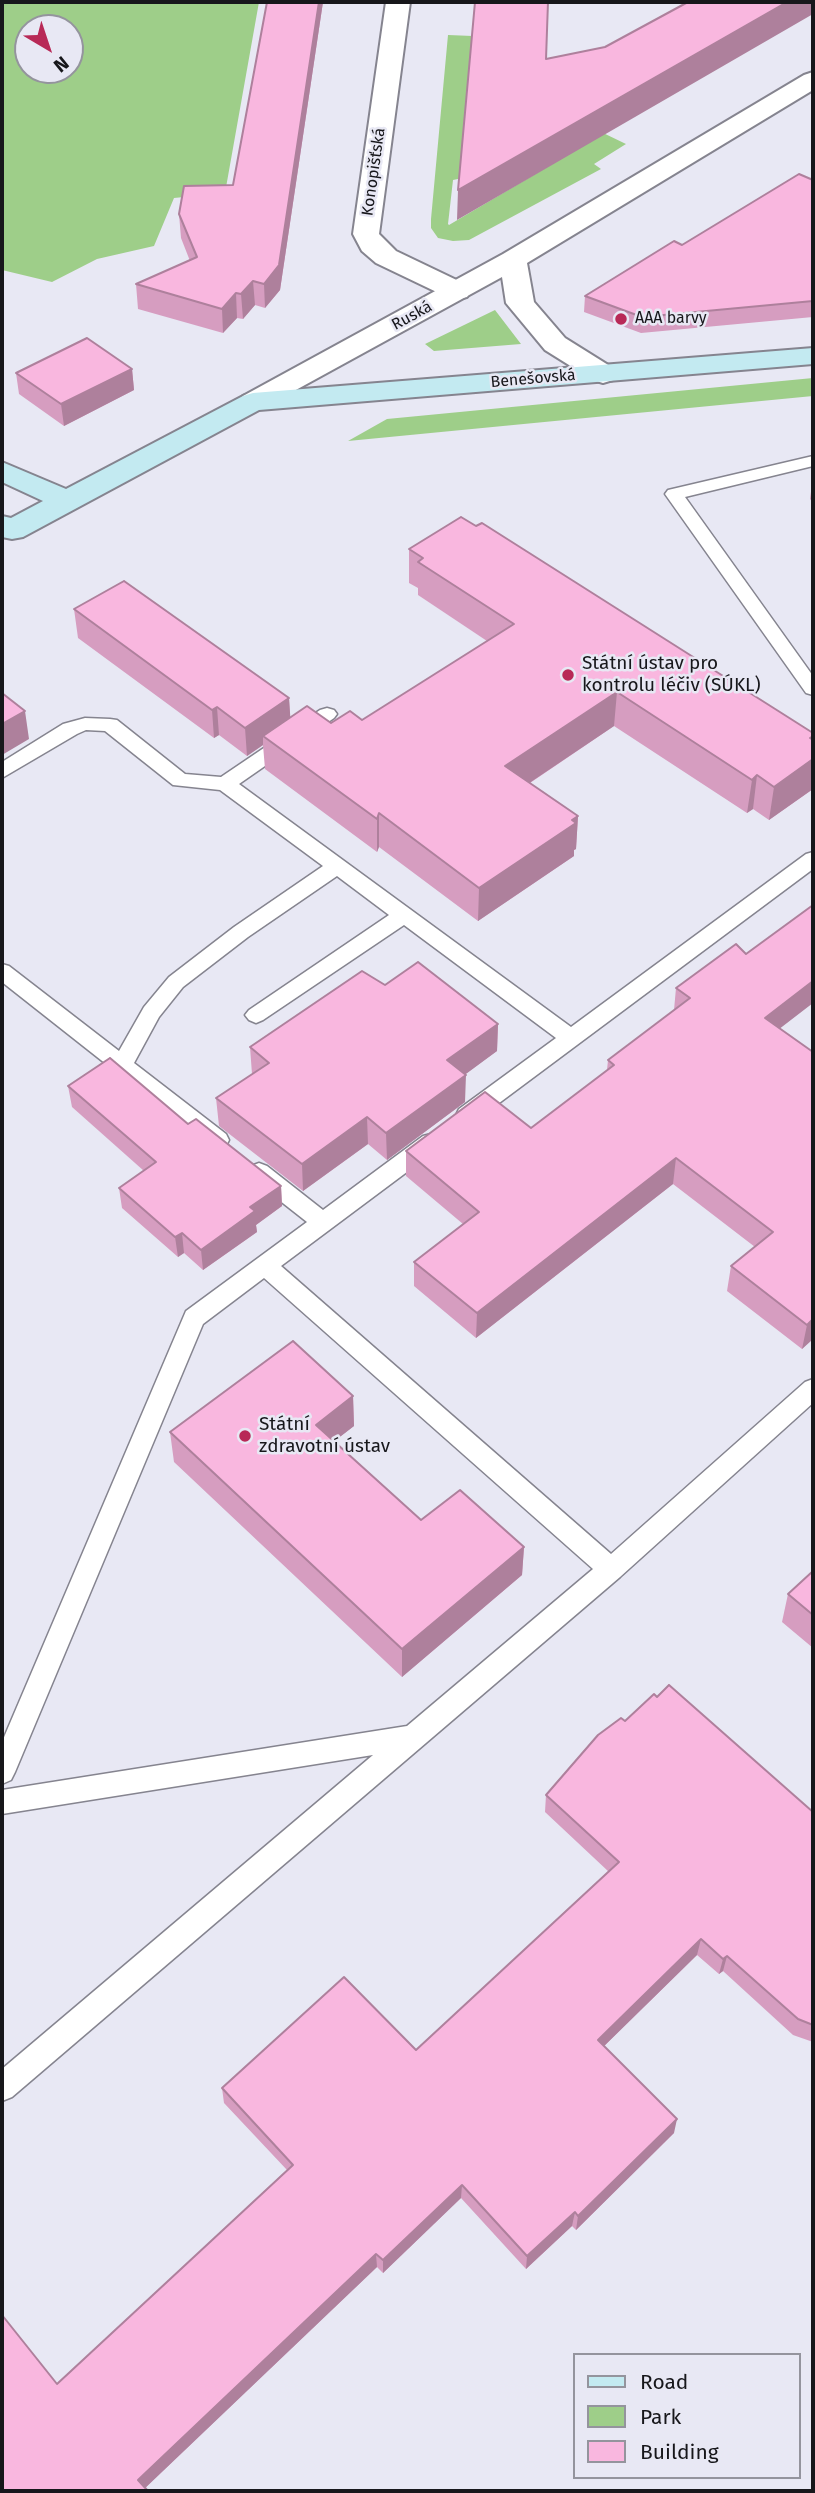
<!DOCTYPE html>
<html>
<head>
<meta charset="utf-8">
<style>
	body { margin:0 }
	#map { position:relative; width:815px; height:2493px; overflow:hidden; background:#e8e8f4; font-family:"Fira Sans",sans-serif }
	canvas { display:block }
	.frame { position:absolute; inset:0; border:4px solid #17171b; pointer-events:none }
	.legend { position:absolute; left:573px; top:2353px; width:228px; height:126px; box-sizing:border-box; background:#e8e8f4; border:2px solid #94949d; margin:0; padding:9px 12px; list-style:none; font-size:21px; color:#17171b }
	.legend li { display:flex; align-items:center; gap:14px; height:35px }
	.legend b { width:35px; border:2px solid #94949d }
	.north { position:absolute; left:14px; top:14px; width:70px; height:70px; box-sizing:border-box; background:#e8e8f4; border:2px solid #94949d; border-radius:50%; rotate:141deg; font-size:19px; font-weight:700; line-height:28px; text-align:center; color:#17171b }
	.north::after { content:''; display:block; margin:auto; width:24px; height:32px; background:#b82957; clip-path:polygon(50% 0,100% 100%,50% 72%,0 100%) }
</style>
</head>
<body>
<div id="map">
<canvas width="815" height="2493"></canvas>
<div class="frame"></div>
<ul class="legend">
<li><b style="height:9px;background:#c3eaf1"></b>Road</li>
<li><b style="height:19px;background:#9ece89"></b>Park</li>
<li><b style="height:19px;background:#f9b7df"></b>Building</li>
</ul>
<div class="north">N</div>
</div>
<script>
const context = document.querySelector('canvas').getContext('2d');
context.lineJoin = 'round';
function paint(path, color) {
  context.fillStyle = color;
  context.fill(path, 'evenodd');
}
function toPath(rows) {
  const path = new Path2D();
  for (const r of rows) {
    path.moveTo(r[0], r[1]);
    for (let i = 2; i < r.length; i += 2) path.lineTo(r[i], r[i + 1]);
  }
  return path;
}
function stroke(path, color, width, dash) {
  context.strokeStyle = color;
  context.lineWidth = width;
  context.lineCap = dash ? 'butt' : 'round';
  context.setLineDash(dash || []);
  context.stroke(path);
}
function write(font, color, halo, rows, align = 'center') {
  context.font = font + ' "Fira Sans",sans-serif';
  context.lineWidth = 5;
  context.setLineDash([]);
  context.textBaseline = 'middle';
  context.strokeStyle = halo;
  context.fillStyle = color;
  for (const [text, x, y, turn = 0] of rows) {
    context.save();
    context.translate(x, y);
    context.rotate((+turn || 0) * Math.PI / 180);
    context.textAlign = isNaN(turn) ? turn : align;
    if (halo) context.strokeText(text, 0, 0);
    context.fillText(text, 0, 0);
    context.restore();
  }
}
paint(toPath([
	[2,2,259,2,225,193,174,198,154,246,97,259,52,282,2,270],
	[28,28,70,28,70,70,28,70],
	[448,35,547,39,545,105,626,144,594,164,601,169,469,240,453,241,438,238,431,228,431,219],
	[564,157,449,225,448,224,453,180],
	[495,310,521,344,434,351,425,344],
	[813,378,813,396,348,441,387,419]
]), '#9ece89');
const service = toPath([
	[813,456,813,466,685,497,813,676,813,695,806,693,665,494,668,490,813,456],
	[327,708,334,710,337,714,334,718,239,784,571,1027,806,854,813,852,813,869,475,1121,467,1123,459,1121,456,1115,459,1109,556,1038,404,925,263,1020,256,1023,249,1020,245,1015,249,1010,389,915,337,876,248,937,183,987,159,1017,134,1063,226,1134,229,1140,226,1146,218,1148,210,1146,2,982,2,964,9,966,119,1051,144,1007,169,977,234,927,323,866,220,790,173,785,105,731,86,730,77,734,2,778,2,762,63,724,85,718,110,719,117,720,185,774,221,777,320,710,327,708],
	[431,1134,439,1136,442,1142,439,1148,281,1266,611,1554,805,1382,813,1379,813,1403,620,1577,12,2097,2,2101,2,2069,373,1755,2,1814,2,1790,407,1726,593,1569,264,1278,203,1324,15,1772,11,1780,2,1784,2,1742,186,1311,307,1222,251,1178,248,1172,251,1166,259,1163,267,1166,323,1210,423,1136,431,1134]
]);
const minor = toPath([
	[386,2,410,2,379,234,396,251,467,285,471,291,467,297,457,299,447,297,376,263,362,251,353,234,386,2]
]);
const tertiary = toPath([
	[813,72,813,90,527,263,534,302,565,338,613,368,617,374,613,380,603,383,593,380,545,350,506,303,502,277,263,408,253,411,243,408,239,402,243,396,503,254,804,75,813,72]
]);
const secondary = toPath([
	[813,348,813,364,259,410,23,537,12,539,2,537,2,516,11,518,43,501,2,482,2,462,66,489,243,396,253,393,813,348]
]);
stroke(service, '#85848f', 3);
stroke(minor, '#85848f', 4);
stroke(tertiary, '#85848f', 4);
stroke(secondary, '#85848f', 4);
paint(service, '#fff');
paint(minor, '#fff');
paint(tertiary, '#fff');
paint(secondary, '#c3eaf1');
paint(toPath([
	[267,2,323,2,280,290,265,308,255,305,243,319,237,318,223,333,138,309,136,284,190,261,181,238,179,214,233,185],
	[813,180,813,317,641,333,584,312,585,296,682,245],
	[132,369,134,390,64,426,19,394,16,373],
	[813,477,813,503,810,499],
	[409,549,813,759,813,789,769,820,753,809,747,813,614,726,530,783,578,816,576,849,574,850,574,856,478,921,379,847,377,852,265,769,263,745,247,756,219,735,214,738,78,638,74,609,289,698,290,717,331,723,362,720,487,641,418,595,418,588,409,583],
	[385,985,498,1024,497,1051,465,1074,465,1102,387,1160,368,1144,303,1191,219,1126,216,1098,252,1074,250,1047],
	[676,988,780,1029,813,1339,802,1349,727,1291,731,1266,755,1247,673,1184,476,1338,414,1286,414,1262,463,1224,406,1176,406,1151,531,1128,607,1070,608,1060,674,1010],
	[68,1086,188,1124,281,1186,282,1206,256,1225,257,1232,203,1270,184,1253,178,1257,122,1208,119,1188,144,1171,72,1107],
	[353,1396,354,1426,334,1441,421,1520,524,1547,522,1575,402,1677,174,1462,170,1432],
	[813,1571,813,1648,782,1622,788,1594],
	[657,1697,813,1812,813,2042,793,2035,723,1971,719,1974,697,1955,604,2046,674,2133,576,2230,572,2226,526,2269,461,2198,383,2273,377,2267,145,2488,57,2384,287,2170,224,2103,222,2088,416,2050,609,1872,545,1812,546,1795,625,1721]
]), '#d69dc0');
paint(toPath([
	[319,2,323,2,280,290,265,308,264,284],
	[787,2,813,2,813,14,457,220,458,190],
	[253,281,255,305,243,319,241,294],
	[236,293,237,318,223,333,222,309],
	[132,369,134,390,64,426,61,404],
	[617,692,614,726,504,800,505,766],
	[289,698,291,727,263,736,263,745,247,756,245,728],
	[217,707,219,735,214,738,212,710],
	[25,711,29,739,2,755,2,724],
	[813,736,813,789,769,820,774,787,810,738],
	[757,775,753,809,747,813,752,780],
	[379,813,379,847,377,852,377,819],
	[578,816,576,849,574,850,574,856,478,921,479,888],
	[813,981,813,1003,761,1043,765,1018],
	[498,1024,497,1051,447,1088,447,1060],
	[466,1075,465,1102,387,1160,386,1133],
	[367,1117,368,1144,303,1191,302,1164],
	[676,1158,673,1184,476,1338,477,1313],
	[281,1186,282,1206,256,1225,257,1232,203,1270,201,1250,250,1207],
	[182,1233,184,1253,178,1257,175,1237],
	[813,1319,813,1339,802,1349,807,1325],
	[353,1396,354,1426,318,1454,316,1425],
	[524,1547,522,1575,402,1677,402,1649],
	[701,1939,697,1955,595,2055,598,2040],
	[727,1956,723,1971,719,1974,723,1959],
	[677,2119,674,2133,576,2230,578,2216],
	[462,2185,461,2198,383,2273,383,2260],
	[575,2212,572,2226,526,2269,527,2256],
	[376,2254,377,2267,142,2491,138,2480]
]), '#ae809c');
const building = toPath([
	[267,2,319,2,279,265,264,284,253,281,241,294,236,293,222,309,136,284,197,257,179,214,184,186,233,185,267,2],
	[475,2,548,2,546,59,605,47,688,2,787,2,458,190,475,2],
	[799,174,813,180,813,301,642,317,585,296,674,241,682,245,799,174],
	[87,338,132,369,61,404,16,373,87,338],
	[461,517,476,526,482,523,813,733,813,736,810,738,813,740,813,759,774,787,757,775,752,780,617,692,505,766,578,816,572,820,576,823,479,888,379,813,377,819,263,736,307,706,331,723,350,711,362,720,514,624,418,562,423,558,409,549,461,517],
	[124,581,289,698,245,728,217,707,212,710,74,609,124,581],
	[2,693,25,711,2,724,2,693],
	[813,905,813,981,765,1018,813,1052,813,1319,807,1325,731,1266,773,1232,676,1158,477,1313,414,1262,479,1212,406,1151,485,1092,531,1128,614,1065,608,1060,690,998,676,988,736,944,746,954,813,905],
	[418,962,498,1024,447,1060,466,1075,386,1133,367,1117,302,1164,216,1098,269,1063,250,1047,362,971,385,985,418,962],
	[110,1058,188,1124,196,1119,281,1186,250,1207,255,1211,201,1250,182,1233,175,1237,119,1188,156,1162,68,1086,110,1058],
	[293,1341,353,1396,316,1425,421,1520,460,1490,524,1547,402,1649,170,1432,293,1341],
	[813,1571,813,1615,788,1594,813,1571],
	[669,1685,813,1812,813,2025,798,2019,727,1956,723,1959,701,1939,598,2040,677,2119,578,2216,575,2212,527,2256,462,2185,383,2260,376,2254,138,2480,148,2491,2,2491,2,2315,57,2384,293,2165,222,2088,344,1977,416,2050,619,1862,546,1795,598,1735,621,1718,625,1721,654,1694,657,1697,669,1685]
]);
paint(building, '#f9b7df');
stroke(building, '#ae809c', 2);
for (const [x, y, r, color] of [
	[621,319,7,"#b82957"],
	[568,675,7,"#b82957"],
	[245,1436,7,"#b82957"]
]) {
  const dot = new Path2D();
  dot.arc(x, y, r, 0, 2 * Math.PI);
  context.fillStyle = color;
  context.fill(dot);
  stroke(dot, '#e8e8f4', 2.5);
}
write('16px', '#17171b', '#e8e8f4', [
	["Konopišťská",374,172,-82],
	["Ruská",412,316,-29],
	["Benešovská",533,379,-5]
]);
write('16px', '#17171b', '#e8e8f4', [
	["AAA barvy",635,319]
], 'left');
write('19px', '#17171b', '#e8e8f4', [
	["Státní ústav pro",582,664],
	["kontrolu léčiv (SÚKL)",582,686],
	["Státní",259,1425],
	["zdravotní ústav",259,1447]
], 'left');
</script>
</body>
</html>
